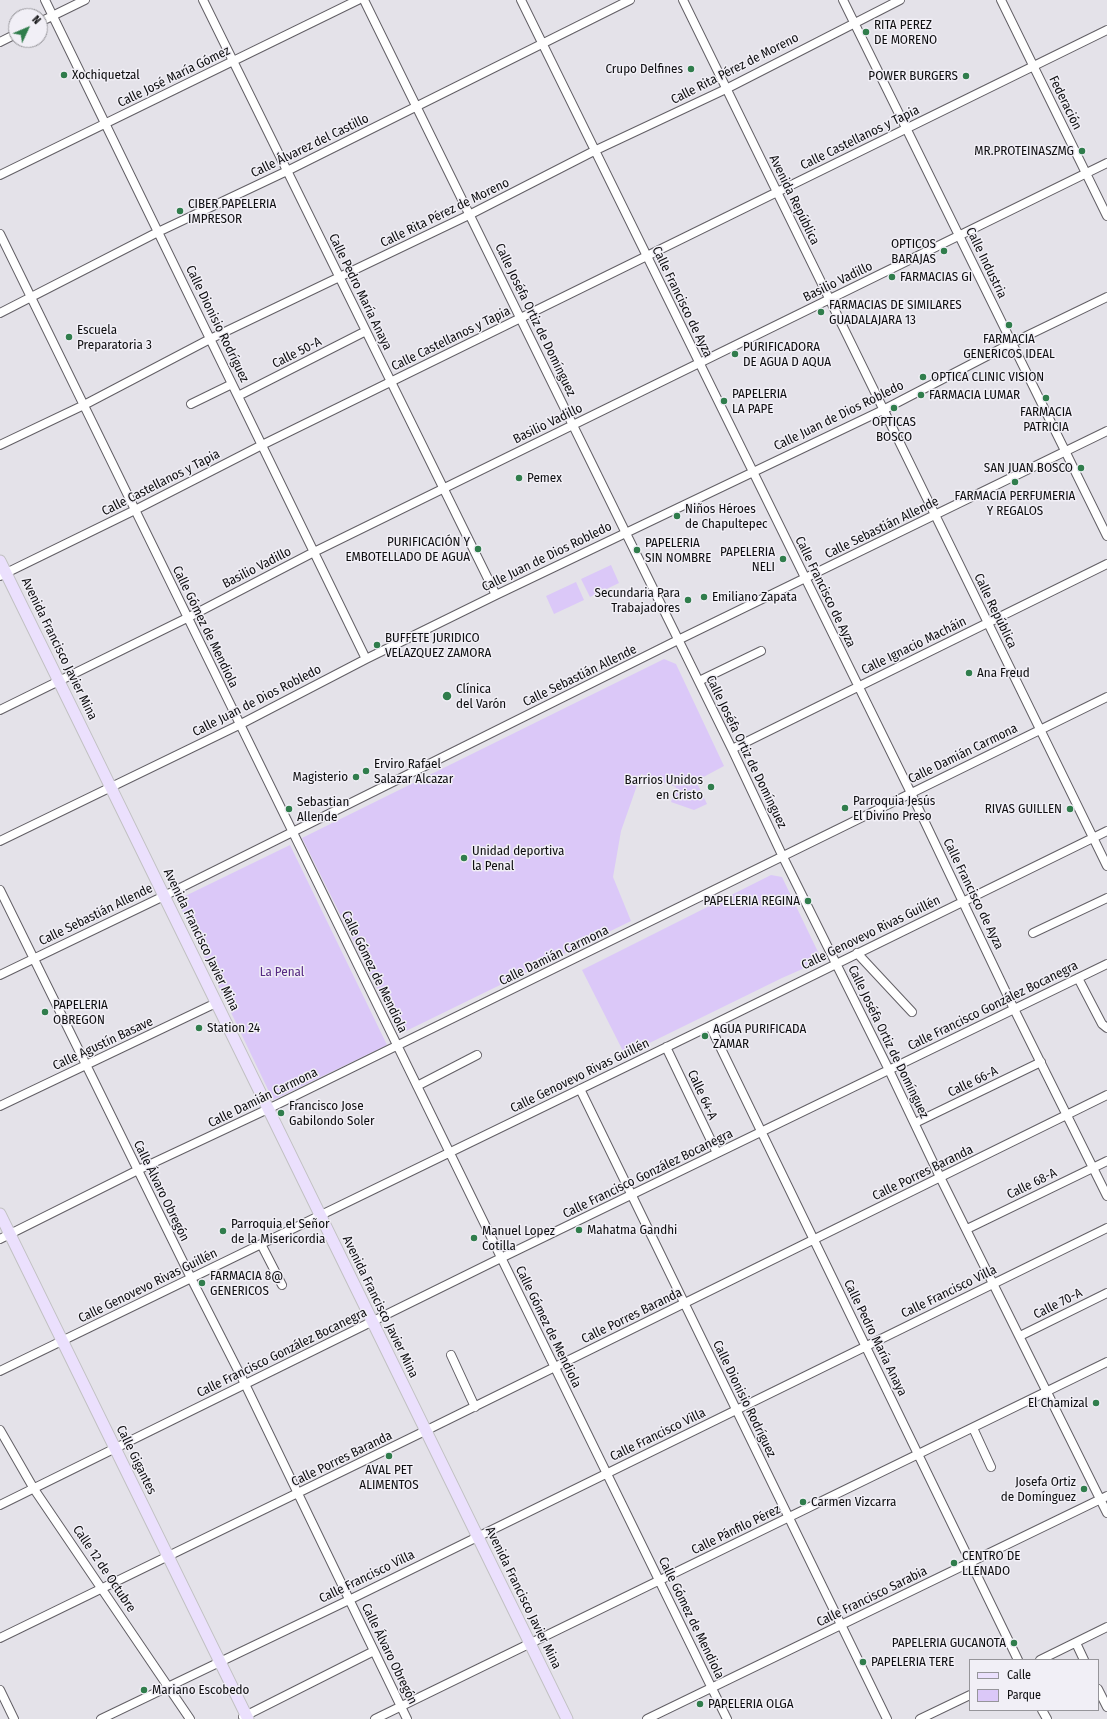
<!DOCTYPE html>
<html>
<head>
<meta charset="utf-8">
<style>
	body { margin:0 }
	#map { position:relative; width:1107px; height:1719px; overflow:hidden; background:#e4e2e9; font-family:"Fira Sans Condensed",sans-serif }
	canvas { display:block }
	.legend { position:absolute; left:969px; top:1659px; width:130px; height:52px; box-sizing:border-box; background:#f1eff6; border:1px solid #96959a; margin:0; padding:5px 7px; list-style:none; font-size:12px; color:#0e0e10 }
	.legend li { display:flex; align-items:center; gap:8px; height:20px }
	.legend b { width:20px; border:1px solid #96959a }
	.north { position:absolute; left:8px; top:8px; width:40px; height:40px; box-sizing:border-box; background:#f1eff6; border:1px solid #96959a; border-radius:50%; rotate:46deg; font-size:11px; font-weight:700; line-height:16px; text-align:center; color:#0e0e10 }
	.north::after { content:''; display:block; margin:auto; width:14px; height:18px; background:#307d4c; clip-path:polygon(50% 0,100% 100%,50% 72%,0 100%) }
</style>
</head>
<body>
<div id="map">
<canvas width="1107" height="1719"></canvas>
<ul class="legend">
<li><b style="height:5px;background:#ebe0fd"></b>Calle</li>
<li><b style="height:11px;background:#dbc8f8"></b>Parque</li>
</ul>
<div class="north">N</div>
</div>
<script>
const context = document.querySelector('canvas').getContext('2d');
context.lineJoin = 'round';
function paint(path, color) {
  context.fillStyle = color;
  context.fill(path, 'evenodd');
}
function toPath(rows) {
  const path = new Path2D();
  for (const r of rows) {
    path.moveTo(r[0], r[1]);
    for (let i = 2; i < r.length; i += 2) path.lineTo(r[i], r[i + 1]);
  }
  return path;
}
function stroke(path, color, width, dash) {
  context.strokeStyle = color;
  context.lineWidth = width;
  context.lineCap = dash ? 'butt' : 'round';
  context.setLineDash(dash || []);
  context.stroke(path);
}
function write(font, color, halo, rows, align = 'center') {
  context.font = font + ' "Fira Sans Condensed",sans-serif';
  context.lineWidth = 3;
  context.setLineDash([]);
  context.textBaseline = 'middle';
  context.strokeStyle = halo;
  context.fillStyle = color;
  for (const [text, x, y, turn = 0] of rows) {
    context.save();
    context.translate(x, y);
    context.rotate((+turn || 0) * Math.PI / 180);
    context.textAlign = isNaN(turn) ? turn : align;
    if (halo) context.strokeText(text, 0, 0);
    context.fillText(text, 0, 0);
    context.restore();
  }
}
paint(toPath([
	[611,565,619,583,590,597,581,579],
	[576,582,584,600,554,614,546,596],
	[664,659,676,664,724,766,696,781,707,804,694,810,671,802,676,787,641,774,621,831,613,877,631,921,406,1031,397,1028,302,838],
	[290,845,387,1045,273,1100,177,900],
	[771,875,782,877,819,954,816,963,782,978,625,1055,582,970]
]), '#dbc8f8');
const minor = toPath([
	[45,0,366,659],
	[203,0,496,595],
	[364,0,732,749,783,857,889,1070,940,1177,1107,1513],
	[521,0,911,793,1014,1009,1107,1196],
	[683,0,1107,866],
	[843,0,1107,536],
	[1001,0,1107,216],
	[40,22,85,0],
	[0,42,16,34],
	[0,175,358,0],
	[0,234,727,1719],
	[0,313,158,232,287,171,630,0],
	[238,396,366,331],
	[191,404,232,384],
	[0,445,84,405,210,339,469,215,594,151,726,89,900,0],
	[0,576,135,510,262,445,1107,30],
	[699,681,761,651],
	[0,710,187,618,314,552,1107,163],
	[732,749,1107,564],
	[0,841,239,725,366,659,496,595,883,410,1012,343,1107,297],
	[0,890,191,1278,245,1384,407,1719],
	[1033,933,1107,898],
	[857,953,912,1012],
	[0,975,164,896,678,640,1107,431],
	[1078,978,1102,1024,1107,1028],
	[710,1026,1018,1660],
	[666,1047,717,1153],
	[417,1086,477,1055],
	[580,1089,887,1719],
	[0,1106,216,1003],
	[915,1123,1041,1062],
	[967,1229,1107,1161],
	[0,1239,138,1170,268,1109,1107,697],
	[261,1244,282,1285],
	[1020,1336,1107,1293],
	[451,1355,475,1407],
	[0,1371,710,1026,1107,831],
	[973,1428,991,1467],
	[0,1430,34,1489,190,1719],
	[0,1505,501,1258,1107,964],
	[0,1638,425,1431,1107,1095],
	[1076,1643,1084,1660],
	[1040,1660,1107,1627],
	[1098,1689,1107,1707],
	[0,1690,14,1719],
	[1042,1710,1047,1719],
	[243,1717,374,1651],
	[101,1719,349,1600,1107,1228],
	[375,1719,1107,1362],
	[647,1719,1107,1496],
	[920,1719,970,1695]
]);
const major = toPath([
	[0,561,567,1719],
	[0,1214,248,1719]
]);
stroke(minor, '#625f65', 10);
stroke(major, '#c0c0c1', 13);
stroke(minor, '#fff', 8);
stroke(major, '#ebe0fd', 11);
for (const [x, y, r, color] of [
	[866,32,4,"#307d4c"],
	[691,69,4,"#307d4c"],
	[64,75,4,"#307d4c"],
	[966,76,4,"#307d4c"],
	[1082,151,4,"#307d4c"],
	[180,211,4,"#307d4c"],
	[944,251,4,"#307d4c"],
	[892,277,4,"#307d4c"],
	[821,312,4,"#307d4c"],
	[1009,325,4,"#307d4c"],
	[69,337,4,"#307d4c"],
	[735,354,4,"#307d4c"],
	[923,377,4,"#307d4c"],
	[921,395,4,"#307d4c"],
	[1046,398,4,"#307d4c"],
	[724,401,4,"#307d4c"],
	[894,408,4,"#307d4c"],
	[1081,468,4,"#307d4c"],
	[519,478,4,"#307d4c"],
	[1015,482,4,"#307d4c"],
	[677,516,4,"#307d4c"],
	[478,549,4,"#307d4c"],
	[637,550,4,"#307d4c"],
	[783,559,4,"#307d4c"],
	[704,597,4,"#307d4c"],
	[688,600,4,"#307d4c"],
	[377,645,4,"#307d4c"],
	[969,673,4,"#307d4c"],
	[447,696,5,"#307d4c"],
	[366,771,4,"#307d4c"],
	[356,777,4,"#307d4c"],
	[711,787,4,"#307d4c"],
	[845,808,4,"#307d4c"],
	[289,809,4,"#307d4c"],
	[1070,809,4,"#307d4c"],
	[464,858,4,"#307d4c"],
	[808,901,4,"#307d4c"],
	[45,1012,4,"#307d4c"],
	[199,1028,4,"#307d4c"],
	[705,1036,4,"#307d4c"],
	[281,1113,4,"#307d4c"],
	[579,1230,4,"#307d4c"],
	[223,1231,4,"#307d4c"],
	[474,1238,4,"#307d4c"],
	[202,1283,4,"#307d4c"],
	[1096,1403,4,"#307d4c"],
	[389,1456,4,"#307d4c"],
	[1084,1489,4,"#307d4c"],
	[803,1502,4,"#307d4c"],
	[954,1563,4,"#307d4c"],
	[1014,1643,4,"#307d4c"],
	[863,1662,4,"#307d4c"],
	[144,1690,4,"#307d4c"],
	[700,1704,4,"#307d4c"]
]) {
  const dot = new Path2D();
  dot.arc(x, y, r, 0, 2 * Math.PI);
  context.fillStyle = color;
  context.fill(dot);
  stroke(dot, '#f1eff6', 1.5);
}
write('13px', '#0e0e10', '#f1eff6', [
	["RITA PEREZ",874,25],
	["DE MORENO",874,40],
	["Crupo Delfines",683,69,"right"],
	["Xochiquetzal",72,75],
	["POWER BURGERS",958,76,"right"],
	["MR.PROTEINASZMG",1074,151,"right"],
	["CIBER PAPELERIA",188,204],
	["IMPRESOR",188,219],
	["OPTICOS",936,244,"right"],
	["BARAJAS",936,259,"right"],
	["FARMACIAS GI",900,277],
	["FARMACIAS DE SIMILARES",829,305],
	["GUADALAJARA 13",829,320],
	["Escuela",77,330],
	["Preparatoria 3",77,345],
	["FARMACIA",1009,339,"center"],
	["GENERICOS IDEAL",1009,354,"center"],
	["PURIFICADORA",743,347],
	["DE AGUA D AQUA",743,362],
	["OPTICA CLINIC VISION",931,377],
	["PAPELERIA",732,394],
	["LA PAPE",732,409],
	["FARMACIA LUMAR",929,395],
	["FARMACIA",1046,412,"center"],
	["PATRICIA",1046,427,"center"],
	["OPTICAS",894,422,"center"],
	["BOSCO",894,437,"center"],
	["SAN JUAN BOSCO",1073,468,"right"],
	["Pemex",527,478],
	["FARMACIA PERFUMERIA",1015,496,"center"],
	["Y REGALOS",1015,511,"center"],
	["Niños Héroes",685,509],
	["de Chapultepec",685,524],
	["PURIFICACIÓN Y",470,542,"right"],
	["EMBOTELLADO DE AGUA",470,557,"right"],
	["PAPELERIA",645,543],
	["SIN NOMBRE",645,558],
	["PAPELERIA",775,552,"right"],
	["NELI",775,567,"right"],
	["Secundaria Para",680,593,"right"],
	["Trabajadores",680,608,"right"],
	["Emiliano Zapata",712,597],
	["BUFFETE JURIDICO",385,638],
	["VELAZQUEZ ZAMORA",385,653],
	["Ana Freud",977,673],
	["Clínica",456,689],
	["del Varón",456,704],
	["Erviro Rafael",374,764],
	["Salazar Alcazar",374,779],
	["Magisterio",348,777,"right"],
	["Barrios Unidos",703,780,"right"],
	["en Cristo",703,795,"right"],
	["Parroquia Jesús",853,801],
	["El Divino Preso",853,816],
	["Sebastian",297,802],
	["Allende",297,817],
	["RIVAS GUILLEN",1062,809,"right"],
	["Unidad deportiva",472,851],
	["la Penal",472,866],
	["PAPELERIA REGINA",800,901,"right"],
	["PAPELERIA",53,1005],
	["OBREGON",53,1020],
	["Station 24",207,1028],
	["AGUA PURIFICADA",713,1029],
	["ZAMAR",713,1044],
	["Francisco Jose",289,1106],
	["Gabilondo Soler",289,1121],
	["Parroquia el Señor",231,1224],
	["de la Misericordia",231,1239],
	["Mahatma Gandhi",587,1230],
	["Manuel Lopez",482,1231],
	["Cotilla",482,1246],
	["FARMACIA 8@",210,1276],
	["GENERICOS",210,1291],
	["El Chamizal",1088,1403,"right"],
	["AVAL PET",389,1470,"center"],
	["ALIMENTOS",389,1485,"center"],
	["Josefa Ortiz",1076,1482,"right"],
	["de Domínguez",1076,1497,"right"],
	["Carmen Vizcarra",811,1502],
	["CENTRO DE",962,1556],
	["LLENADO",962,1571],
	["PAPELERIA GUCANOTA",1006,1643,"right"],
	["PAPELERIA TERE",871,1662],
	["Mariano Escobedo",152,1690],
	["PAPELERIA OLGA",708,1704]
], 'left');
write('13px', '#0e0e10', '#f1eff6', [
	["Calle Rita Pérez de Moreno",735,69,-27],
	["Calle José María Gómez",174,77,-26],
	["Federación",1065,103,64],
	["Calle Castellanos y Tapia",860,138,-26],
	["Calle Álvarez del Castillo",310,146,-26],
	["Avenida República",794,200,64],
	["Calle Rita Pérez de Moreno",445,213,-26],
	["Calle Industria",986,263,64],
	["Basilio Vadillo",838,282,-26],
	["Calle Pedro María Anaya",360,292,64],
	["Calle Francisco de Ayza",682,302,64],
	["Calle Joséfa Ortiz de Domínguez",535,320,64],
	["Calle Dionisio Rodríguez",217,324,64],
	["Calle Castellanos y Tapia",451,339,-26],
	["Calle 50-A",297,353,-27],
	["Calle Juan de Dios Robledo",839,416,-26],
	["Basilio Vadillo",548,424,-26],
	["Calle Castellanos y Tapia",161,483,-27],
	["Calle Sebastián Allende",882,528,-26],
	["Calle Juan de Dios Robledo",547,557,-26],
	["Basilio Vadillo",257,568,-27],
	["Calle Francisco de Ayza",825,592,64],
	["Calle República",995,611,64],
	["Calle Gómez de Mendiola",205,627,64],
	["Calle Ignacio Macháin",914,646,-26],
	["Avenida Francisco Javier Mina",59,649,64],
	["Calle Sebastián Allende",580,676,-26],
	["Calle Juan de Dios Robledo",257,701,-27],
	["Calle Joséfa Ortiz de Domínguez",746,752,64],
	["Calle Damián Carmona",963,754,-26],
	["Calle Francisco de Ayza",973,894,64],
	["Calle Sebastián Allende",96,915,-26],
	["Calle Genovevo Rivas Guillén",871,933,-26],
	["Avenida Francisco Javier Mina",201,940,64],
	["Calle Damián Carmona",554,956,-26],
	["Calle Gómez de Mendiola",374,972,64],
	["Calle Francisco González Bocanegra",993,1006,-26],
	["Calle Joséfa Ortiz de Domínguez",888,1042,64],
	["Calle Agustín Basave",103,1044,-25],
	["Calle Genovevo Rivas Guillén",580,1076,-26],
	["Calle 66-A",973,1082,-26],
	["Calle 64-A",702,1095,65],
	["Calle Damián Carmona",263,1098,-26],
	["Calle Porres Baranda",923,1173,-26],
	["Calle Francisco González Bocanegra",648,1174,-26],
	["Calle 68-A",1032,1184,-26],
	["Calle Álvaro Obregón",161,1191,64],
	["Calle Genovevo Rivas Guillén",148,1286,-26],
	["Calle Francisco Villa",949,1292,-26],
	["Calle 70-A",1058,1304,-27],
	["Avenida Francisco Javier Mina",380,1307,64],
	["Calle Porres Baranda",632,1316,-26],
	["Calle Gómez de Mendiola",548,1327,64],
	["Calle Pedro María Anaya",875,1338,64],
	["Calle Francisco González Bocanegra",282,1353,-26],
	["Calle Dionisio Rodríguez",744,1399,64],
	["Calle Francisco Villa",658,1435,-26],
	["Calle Porres Baranda",342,1459,-26],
	["Calle Gigantes",136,1460,64],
	["Calle Pánfilo Pérez",736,1530,-26],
	["Calle 12 de Octubre",104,1569,56],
	["Calle Francisco Villa",367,1577,-26],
	["Calle Francisco Sarabia",872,1597,-26],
	["Avenida Francisco Javier Mina",523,1598,64],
	["Calle Gómez de Mendiola",691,1618,64],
	["Calle Álvaro Obregón",389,1654,64]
]);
write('13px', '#552982', '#f1eff6', [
	["La Penal",282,972]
]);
</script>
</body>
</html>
